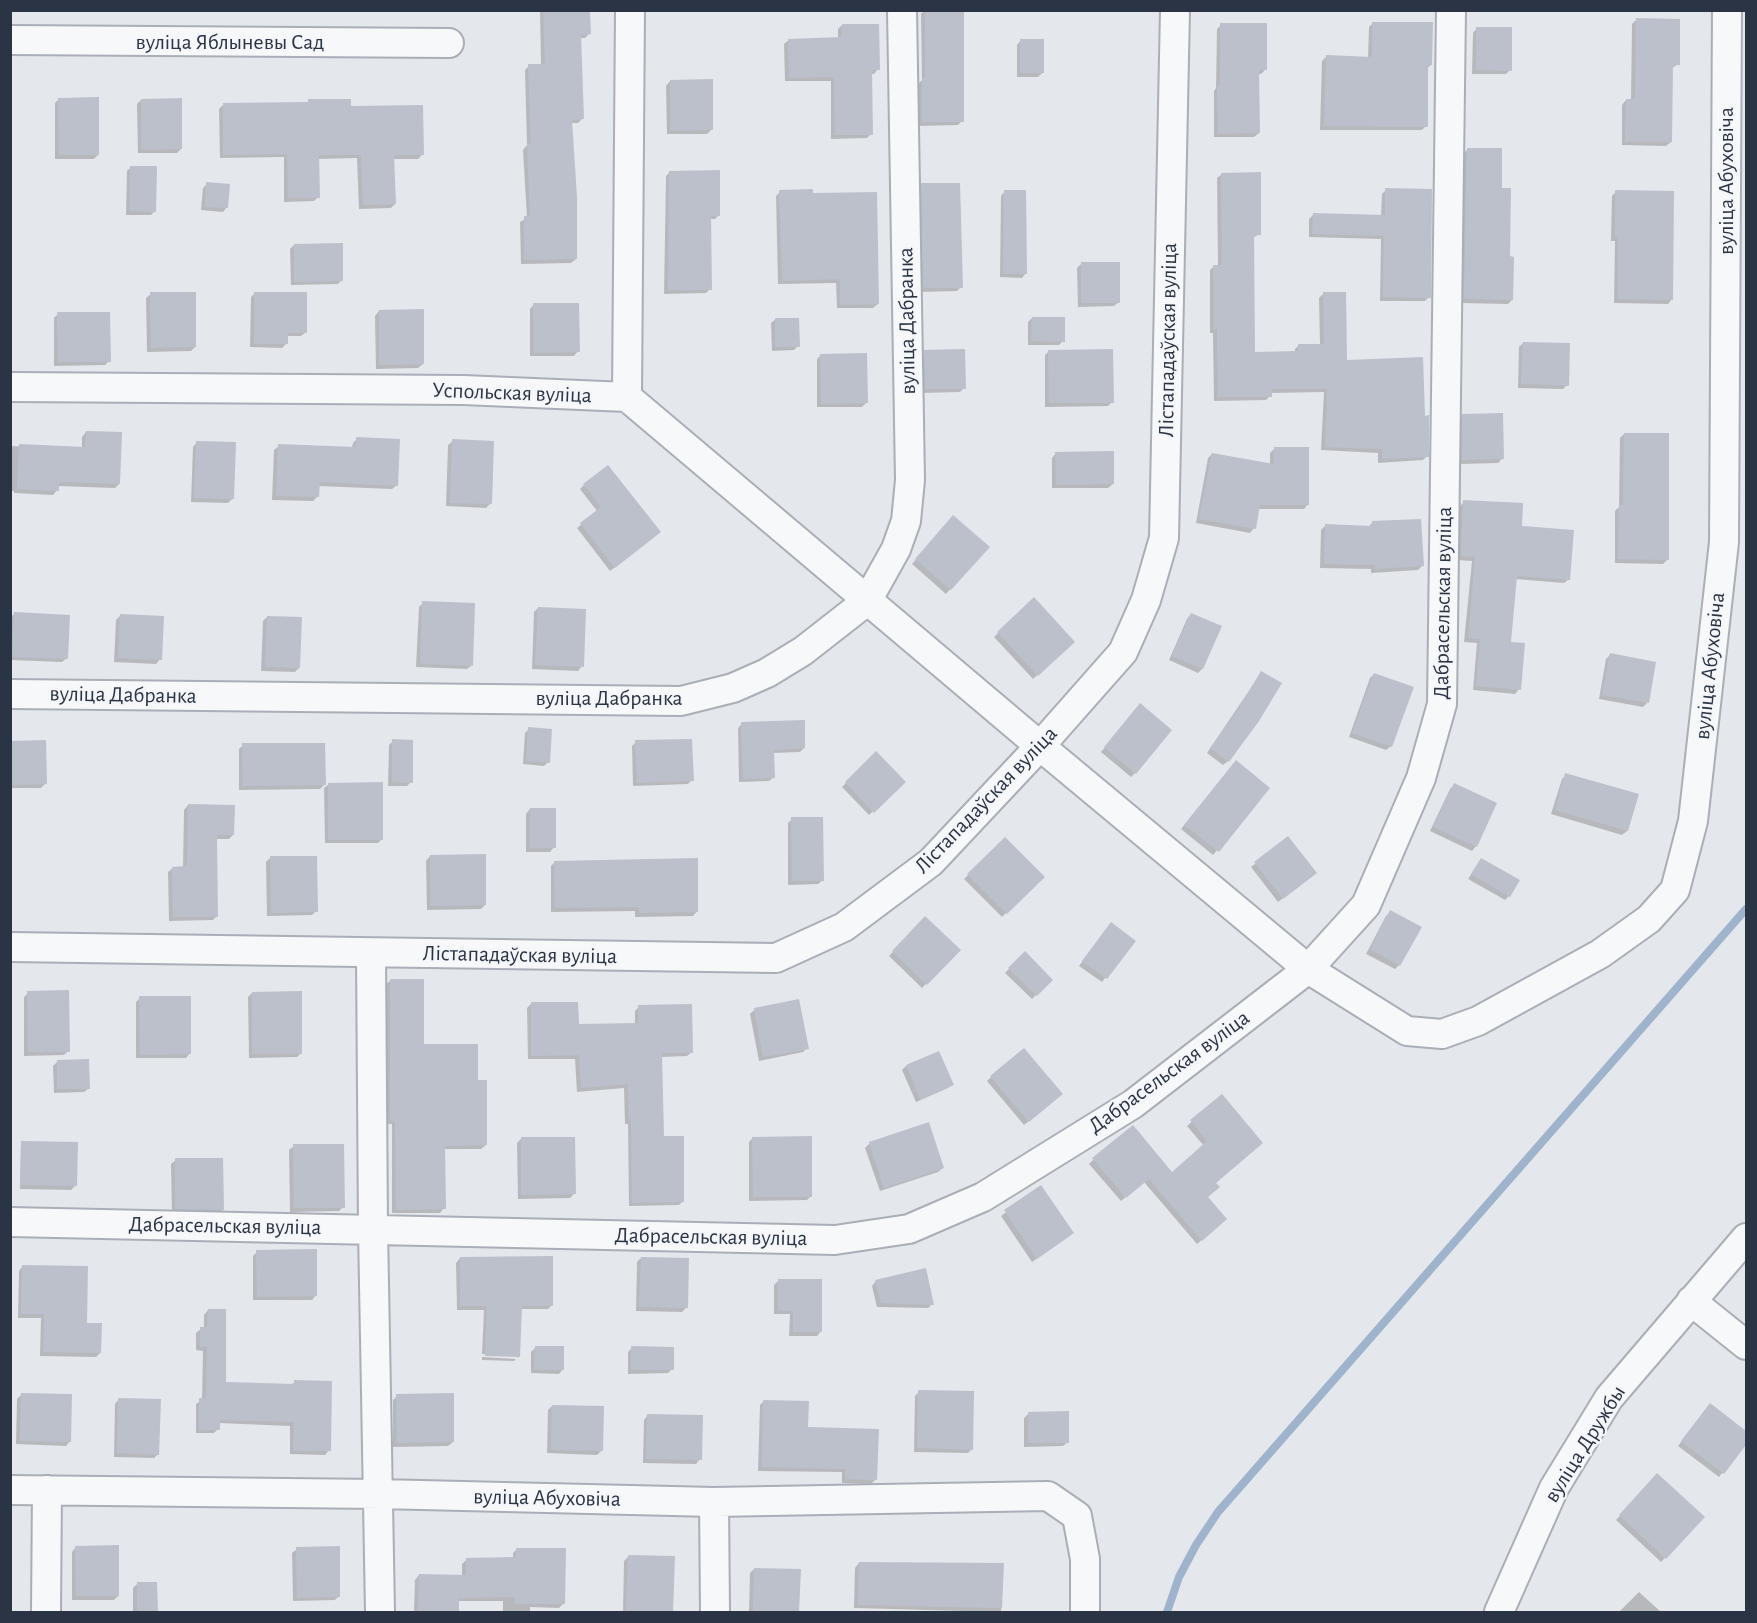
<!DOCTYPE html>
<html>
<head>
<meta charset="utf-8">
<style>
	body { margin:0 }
	#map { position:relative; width:1757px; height:1623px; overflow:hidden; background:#e4e7ec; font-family:"Alegreya Sans",sans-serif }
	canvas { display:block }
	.frame { position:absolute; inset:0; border:12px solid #2b3445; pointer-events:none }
</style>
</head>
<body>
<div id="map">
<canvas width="1757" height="1623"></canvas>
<div class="frame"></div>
</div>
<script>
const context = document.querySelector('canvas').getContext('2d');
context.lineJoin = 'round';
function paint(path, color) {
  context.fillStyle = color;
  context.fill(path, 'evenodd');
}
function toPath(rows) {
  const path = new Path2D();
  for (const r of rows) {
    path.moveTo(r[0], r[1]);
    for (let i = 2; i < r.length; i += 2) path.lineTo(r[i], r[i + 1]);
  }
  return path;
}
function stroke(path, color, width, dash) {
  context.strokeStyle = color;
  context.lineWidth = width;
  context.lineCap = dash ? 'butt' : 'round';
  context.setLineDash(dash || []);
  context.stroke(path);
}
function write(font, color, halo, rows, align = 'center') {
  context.font = font + ' "Alegreya Sans",sans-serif';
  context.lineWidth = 4.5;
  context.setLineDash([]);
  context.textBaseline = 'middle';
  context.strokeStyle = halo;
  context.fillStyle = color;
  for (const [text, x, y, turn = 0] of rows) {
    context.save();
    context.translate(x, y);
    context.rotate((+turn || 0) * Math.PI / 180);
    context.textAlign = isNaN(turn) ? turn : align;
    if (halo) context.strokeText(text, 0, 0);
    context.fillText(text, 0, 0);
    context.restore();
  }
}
paint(toPath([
	[540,10,588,10,589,34,585,38,580,38,582,119,578,123,571,123,576,259,571,263,521,264,520,222,527,218,523,150,527,145,525,70,529,66,541,65],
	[925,10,962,121,958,125,919,126,918,84,922,80,921,14],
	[1636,20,1678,64,1671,69,1671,142,1666,146,1622,145,1622,105,1626,100,1631,100,1632,24],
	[1373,23,1431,65,1426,69,1426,126,1422,130,1320,130,1322,61,1326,57,1368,58,1369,27],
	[842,25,878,69,874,74,870,74,871,134,867,138,831,139,831,81,785,81,784,44,789,40,838,39,838,29],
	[1221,25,1266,69,1261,74,1258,74,1259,133,1254,137,1214,137,1214,91,1216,88,1217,29],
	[1477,28,1510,70,1506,74,1472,74,1473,33],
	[1021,40,1043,72,1038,77,1017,77,1017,45],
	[670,81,712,129,707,134,667,134,666,86],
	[59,99,98,155,94,159,55,159,55,103],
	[141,100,181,149,177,153,138,153,137,104],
	[309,100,349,107,422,155,418,159,393,159,395,204,391,208,359,209,357,158,317,159,318,197,314,201,284,202,284,157,220,158,219,109,223,105,306,104],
	[1468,149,1501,189,1512,300,1508,304,1460,303,1463,154],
	[131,167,155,211,151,215,126,215,127,171],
	[670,172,719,215,715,219,710,219,710,289,706,293,664,294,666,176],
	[1222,174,1260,234,1252,238,1253,353,1295,353,1295,349,1299,345,1320,345,1319,298,1323,294,1346,362,1424,417,1427,456,1423,460,1378,463,1378,453,1321,450,1324,392,1270,393,1270,396,1266,400,1214,401,1213,333,1210,333,1210,270,1214,266,1218,266,1217,178],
	[207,184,227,207,223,212,201,210,203,188],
	[922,185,961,287,957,291,920,292,918,189],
	[1386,190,1429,297,1425,301,1380,301,1381,239,1309,237,1309,219,1314,214,1381,217,1382,194],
	[1005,191,1026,273,1022,278,1000,277,1001,196],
	[780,192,812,194,878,304,873,308,837,308,836,283,778,284,776,196],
	[1616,192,1672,299,1668,304,1614,303,1615,241,1611,241,1612,196],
	[294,245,342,280,338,284,291,285,290,249],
	[1081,264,1119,302,1114,306,1078,307,1077,268],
	[255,293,306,332,301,336,286,336,286,344,282,348,250,347,251,297],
	[151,294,195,347,191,351,147,352,146,298],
	[534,304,578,351,574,356,530,356,530,309],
	[379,311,423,364,418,368,376,369,375,316],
	[58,314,109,361,105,365,54,366,54,318],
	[1032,318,1063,341,1059,345,1028,345,1028,322],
	[776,319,798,346,794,350,772,351,771,323],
	[1523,343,1567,385,1563,389,1518,388,1519,347],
	[925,351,964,388,960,392,921,393,921,356],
	[1049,351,1112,402,1108,406,1045,407,1045,355],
	[821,355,866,403,862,407,817,407,817,359],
	[1463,416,1503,458,1498,463,1459,464,1459,420],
	[86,432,119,484,115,488,57,486,57,490,53,495,14,493,14,491,10,491,10,446,82,449,82,437],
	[1624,434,1667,560,1663,564,1615,563,1615,511,1619,507,1620,438],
	[357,439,397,485,392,489,318,486,317,497,313,501,272,500,274,450,279,446,352,448,353,443],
	[453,441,490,504,486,508,446,506,448,445],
	[197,442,232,499,228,503,191,502,193,447],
	[1275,448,1308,504,1304,509,1258,509,1254,528,1250,533,1196,523,1208,458,1212,454,1270,464,1270,453],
	[1056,453,1113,484,1108,488,1052,488,1052,458],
	[584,485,655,536,610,571,577,528,597,511,580,489],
	[1464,502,1521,527,1569,579,1564,583,1515,579,1509,643,1519,689,1515,694,1473,690,1477,643,1464,642,1472,561,1457,560,1460,506],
	[949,521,987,547,946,594,912,564],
	[1373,522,1422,566,1418,570,1371,573,1371,569,1320,568,1321,530,1325,526,1368,527],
	[1034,599,1073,642,1033,679,994,637],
	[423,603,472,665,467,669,416,667,419,607],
	[538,608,582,666,578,671,532,669,534,612],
	[14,614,67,658,62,662,10,660,10,618],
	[1191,614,1220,627,1202,669,1198,673,1169,660,1187,619],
	[120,616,160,659,156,664,114,662,116,620],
	[267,617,299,668,295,672,261,671,263,621],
	[1610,655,1647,703,1643,707,1599,699,1606,659],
	[1261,673,1228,761,1223,765,1207,753],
	[1374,674,1391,746,1386,750,1349,737,1370,678],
	[1136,709,1135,773,1131,777,1101,752],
	[742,724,804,748,800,752,773,753,774,777,769,781,739,782,738,728],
	[529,729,548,762,544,766,523,764,525,733],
	[393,741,411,782,407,786,388,786,389,745],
	[10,742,45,784,41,788,10,788],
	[636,742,692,780,688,784,633,786,632,746],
	[243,745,324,785,320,789,239,790,239,749],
	[876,754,904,782,869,815,842,787],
	[1232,766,1268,788,1213,855,1181,829],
	[1566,775,1637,795,1627,831,1622,835,1551,814,1562,779],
	[329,784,382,839,378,843,325,843,324,788],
	[1454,785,1476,846,1472,851,1430,831,1450,789],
	[188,805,233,835,229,839,216,839,217,916,213,920,169,921,168,872,173,868,183,868,184,810],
	[530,809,554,847,550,852,526,852,526,814],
	[792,819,823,880,818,884,788,885,788,823],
	[1288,838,1311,877,1278,902,1251,867],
	[1005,839,1042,877,1002,917,964,879],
	[430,856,485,905,481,909,427,910,426,861],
	[270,858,316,911,312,915,267,916,266,862],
	[555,862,697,911,693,916,635,917,635,911,551,912,551,866],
	[1478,864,1509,896,1505,900,1468,879],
	[1391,912,1399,965,1395,969,1366,954,1386,916],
	[925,918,959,950,922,988,889,956],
	[1107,928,1134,941,1102,982,1079,966],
	[1025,953,1051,980,1032,999,1005,973],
	[391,980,423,1046,476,1082,486,1145,481,1149,444,1149,444,1208,440,1213,392,1213,392,1124,387,1124,386,984],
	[28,993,68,1051,64,1055,24,1056,24,997],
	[252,993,301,1053,297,1057,249,1058,248,997],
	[140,998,190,1053,186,1058,136,1058,136,1002],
	[531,1004,577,1026,635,1024,635,1011,639,1007,692,1052,687,1056,661,1057,663,1138,683,1201,679,1205,629,1206,628,1124,625,1124,624,1088,577,1092,575,1059,528,1059,527,1008],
	[754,1010,807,1048,803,1052,759,1061,750,1014],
	[939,1052,952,1084,948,1088,916,1102,902,1070,906,1066],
	[57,1062,89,1088,84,1092,54,1093,53,1066],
	[991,1077,1057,1098,1024,1125,987,1081],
	[1221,1096,1214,1183,1206,1198,1221,1223,1197,1244,1144,1182,1121,1201,1089,1164,1093,1160,1172,1174,1204,1146,1187,1126],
	[928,1124,943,1168,938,1172,880,1191,865,1148,869,1144],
	[753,1138,811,1196,807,1200,749,1201,749,1142],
	[521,1139,574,1194,570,1198,518,1199,517,1143],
	[294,1146,343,1207,339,1211,290,1212,289,1150],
	[21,1147,75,1186,71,1190,20,1189],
	[176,1160,222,1210,218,1214,172,1213,171,1164],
	[1040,1187,1068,1237,1032,1262,1001,1216],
	[257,1252,316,1295,312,1300,253,1300,253,1256],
	[460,1258,552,1305,548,1309,520,1309,518,1357,517,1359,517,1356,482,1354,484,1310,457,1310,456,1263],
	[641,1258,686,1308,682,1312,636,1311,637,1262],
	[23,1266,85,1325,100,1353,96,1357,40,1356,41,1318,18,1318,19,1271],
	[778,1281,821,1331,817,1336,789,1336,790,1314,774,1314,774,1285],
	[876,1281,932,1304,928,1308,877,1307,872,1286],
	[208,1310,225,1383,291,1385,295,1382,329,1450,325,1455,290,1454,290,1426,218,1423,218,1429,214,1433,196,1433,196,1404,202,1400,203,1351,196,1350,196,1333,201,1329,204,1329,204,1315],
	[535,1348,563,1369,559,1374,531,1373,531,1352],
	[632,1348,672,1369,668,1373,628,1374,628,1352],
	[482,1357,516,1359,514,1361,482,1360],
	[919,1392,972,1449,968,1453,914,1452,915,1396],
	[21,1395,70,1441,66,1446,16,1444,17,1399],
	[397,1396,453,1442,448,1446,393,1447,393,1400],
	[119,1399,158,1454,154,1458,114,1457,115,1404],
	[764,1401,807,1428,875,1480,871,1484,842,1483,842,1472,758,1471,760,1405],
	[1710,1405,1746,1432,1746,1442,1719,1477,1678,1446],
	[552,1406,602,1450,597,1455,547,1453,548,1410],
	[1028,1414,1068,1442,1063,1446,1024,1447,1024,1418],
	[648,1415,700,1459,696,1464,643,1463,644,1420],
	[1657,1476,1703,1517,1661,1562,1616,1520],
	[76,1547,118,1596,114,1600,72,1600,72,1552],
	[297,1549,339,1596,335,1600,293,1601,292,1553],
	[517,1549,563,1604,559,1608,530,1607,530,1612,503,1612,503,1601,458,1601,457,1612,414,1612,415,1580,419,1575,462,1576,462,1564,466,1560,513,1559,513,1553],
	[628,1557,673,1558,672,1612,623,1612,624,1561],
	[859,1563,1002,1565,1001,1612,854,1608,855,1568],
	[754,1569,799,1570,798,1612,749,1612,750,1573],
	[137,1584,156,1612,133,1612,133,1588],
	[1639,1592,1661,1612,1619,1612]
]), '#0003');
stroke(toPath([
	[1167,1612,1179,1577,1196,1545,1218,1512,1746,909]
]), '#9fb4cc', 8);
paint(toPath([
	[543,10,590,10,591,34,581,35,584,119,572,120,577,197,577,259,524,260,524,216,530,216,527,144,531,144,528,64,545,64],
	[925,10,964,10,964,122,922,122,922,78,925,78],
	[1636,18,1680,19,1680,65,1673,65,1672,142,1625,142,1626,99,1635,99],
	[1372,22,1433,22,1432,65,1428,65,1428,127,1324,126,1326,55,1372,57],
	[1220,23,1267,23,1267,70,1259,70,1260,133,1218,134,1217,85,1220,85],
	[842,24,879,24,880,70,872,70,873,135,835,135,834,77,789,78,788,39,842,37],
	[1476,27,1512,27,1512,71,1476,70],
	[1020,39,1044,39,1044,73,1020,73],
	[713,79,713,130,670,131,670,80],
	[99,97,99,155,59,155,58,98],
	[182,98,182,149,141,150,141,99],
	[308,99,351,99,351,106,423,105,424,155,394,155,396,204,363,205,361,155,319,155,320,198,288,198,287,154,223,155,223,103,308,102],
	[1467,148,1502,148,1502,188,1511,188,1510,256,1514,257,1513,300,1464,299],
	[130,166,157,166,156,212,130,211],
	[720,170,720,216,711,216,712,290,668,290,669,171],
	[1261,172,1261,235,1254,235,1255,352,1298,351,1298,344,1324,344,1323,292,1346,292,1347,360,1423,357,1425,416,1429,415,1429,457,1382,459,1382,449,1325,447,1327,389,1272,389,1272,397,1218,397,1217,329,1214,329,1213,265,1222,265,1221,173],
	[206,182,230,184,228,208,205,207],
	[921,183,960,183,963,288,923,288],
	[1385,188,1432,189,1431,298,1383,297,1384,236,1312,234,1313,213,1385,215],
	[813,189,813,193,877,192,879,304,840,305,840,279,782,281,779,190],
	[1004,190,1026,190,1027,274,1003,274],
	[1615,190,1674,191,1673,300,1618,299,1618,237,1615,237],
	[343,243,343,281,294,282,294,244],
	[1081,262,1120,262,1120,303,1081,303],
	[150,292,196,292,196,347,151,348],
	[254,292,307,292,307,333,288,333,288,344,254,344],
	[533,303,579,303,580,352,534,353],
	[424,309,424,364,379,365,379,310],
	[57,312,110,312,111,362,58,362],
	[1032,317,1065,317,1065,342,1031,341],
	[775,318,799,318,800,347,775,347],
	[1523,342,1570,343,1569,386,1521,384],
	[965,349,966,389,925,389,924,350],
	[1113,349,1114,403,1049,403,1048,350],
	[867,353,868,403,821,404,820,354],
	[1503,413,1504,459,1462,460,1462,414],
	[86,431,122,432,120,484,59,482,59,491,17,489,19,444,85,447],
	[1624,433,1669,433,1669,560,1618,559,1619,505,1623,505],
	[356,437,400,439,398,486,320,482,319,497,276,496,278,444,356,447],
	[452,439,494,441,492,504,450,503],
	[196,441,236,442,234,499,194,498],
	[1274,447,1309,447,1309,505,1260,505,1256,529,1199,519,1212,453,1274,464],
	[1114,451,1114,484,1056,485,1055,452],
	[608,465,661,532,615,568,580,523,601,507,583,484],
	[1463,500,1523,503,1522,526,1574,530,1570,580,1517,576,1511,642,1525,643,1521,690,1476,686,1480,639,1468,638,1475,557,1461,556],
	[953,515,990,547,951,590,915,559],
	[1421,519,1424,566,1375,569,1375,565,1324,564,1325,524,1372,526,1372,521],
	[1034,597,1075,642,1038,676,997,632],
	[422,601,475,603,473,666,420,664],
	[538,607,586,609,584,667,535,665],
	[14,612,70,615,68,659,12,657],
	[1191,613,1222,626,1203,669,1172,656],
	[120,614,164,616,162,660,118,658],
	[267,616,302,617,300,668,265,667],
	[1610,653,1656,662,1649,703,1602,695],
	[1261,671,1282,683,1259,721,1229,762,1210,748,1236,713],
	[1374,673,1414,687,1392,747,1352,733],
	[1140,703,1172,730,1136,774,1104,747],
	[805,720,805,748,774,750,775,778,743,779,741,722],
	[528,727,552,729,550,763,526,761],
	[392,739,413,740,413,783,392,782],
	[692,739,694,781,637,783,635,740],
	[46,740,47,784,10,785,10,741],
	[242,743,325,743,326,785,243,786],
	[876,751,906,782,874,813,845,782],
	[1236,760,1270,788,1219,852,1184,825],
	[1565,773,1639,794,1628,831,1555,810],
	[383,782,383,840,328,840,328,783],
	[1454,783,1497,803,1477,847,1433,827],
	[188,804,235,805,234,835,217,835,218,917,173,917,172,867,187,866],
	[530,808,556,808,556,848,530,848],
	[791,817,823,817,824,881,792,881],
	[1288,836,1317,873,1283,899,1254,862],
	[1005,837,1045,877,1007,914,967,874],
	[486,854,486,905,430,906,430,855],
	[270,856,317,856,318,912,271,913],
	[698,858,698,912,639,913,639,907,555,908,554,861],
	[1481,858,1520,880,1510,897,1471,874],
	[1390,910,1422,927,1400,966,1370,949],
	[925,916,961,950,927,985,892,951],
	[1111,922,1136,941,1107,979,1082,961],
	[1025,951,1053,980,1037,996,1008,968],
	[390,979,424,979,424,1044,478,1044,478,1080,487,1080,487,1145,445,1146,446,1209,396,1210,395,1121,390,1121],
	[69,990,70,1052,28,1052,27,991],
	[302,991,302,1054,252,1054,252,992],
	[139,996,191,996,191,1054,140,1055],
	[799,999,809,1049,763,1057,754,1008],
	[531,1002,578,1002,579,1024,638,1023,638,1005,692,1004,693,1053,662,1053,664,1136,684,1136,684,1202,632,1203,631,1120,629,1120,628,1084,581,1088,579,1055,531,1056],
	[1024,1048,1063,1094,1029,1122,990,1076],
	[939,1051,954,1085,920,1099,906,1065],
	[89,1059,90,1089,57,1089,57,1060],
	[1222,1094,1263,1143,1216,1183,1220,1187,1208,1197,1227,1219,1202,1241,1149,1179,1126,1198,1092,1158,1133,1125,1172,1172,1207,1141,1190,1120],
	[929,1122,944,1168,884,1188,869,1142],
	[812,1136,812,1197,753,1197,752,1137],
	[521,1137,575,1137,576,1194,521,1195],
	[21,1141,78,1142,77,1186,20,1185],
	[293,1144,344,1144,345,1208,294,1208],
	[175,1158,223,1158,224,1210,175,1209],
	[1041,1185,1074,1233,1037,1259,1004,1210],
	[317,1249,317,1296,257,1297,256,1250],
	[553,1256,553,1306,522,1306,520,1357,485,1356,487,1306,460,1306,460,1257],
	[641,1257,689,1258,688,1308,639,1307],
	[22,1265,88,1266,87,1323,102,1323,101,1353,43,1352,44,1314,21,1314],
	[926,1268,934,1305,881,1303,875,1280],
	[778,1279,822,1279,822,1332,793,1332,793,1311,778,1310],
	[208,1309,226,1309,226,1382,294,1384,294,1380,332,1381,331,1451,293,1451,294,1422,220,1420,220,1430,199,1430,199,1398,206,1398,207,1347,200,1347,200,1327,207,1327],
	[535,1346,564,1346,564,1370,534,1370],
	[631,1346,674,1347,674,1370,631,1370],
	[918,1390,974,1391,973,1450,917,1448],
	[21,1393,72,1394,71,1442,20,1441],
	[454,1393,454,1442,397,1443,396,1394],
	[118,1398,161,1399,159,1455,117,1453],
	[763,1400,809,1401,808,1427,879,1429,877,1480,845,1479,845,1469,762,1467],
	[1710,1403,1746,1431,1746,1445,1724,1474,1681,1441],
	[552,1405,604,1406,603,1451,551,1450],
	[1069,1411,1069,1443,1028,1443,1028,1412],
	[647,1414,703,1415,702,1460,646,1459],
	[1657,1473,1705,1517,1666,1559,1619,1515],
	[119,1545,119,1596,76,1596,75,1546],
	[340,1546,340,1597,297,1598,296,1547],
	[516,1548,566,1548,565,1604,515,1604,515,1597,459,1598,459,1612,418,1612,419,1574,466,1575,466,1558,516,1557],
	[628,1555,675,1556,673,1612,626,1612],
	[859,1562,1004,1563,1002,1608,858,1605],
	[754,1568,801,1569,799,1612,753,1611],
	[137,1582,157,1582,158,1612,137,1612]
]), '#bbc0ca');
const minor = toPath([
	[10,40,449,43],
	[10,387,463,390,627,397,630,10],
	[627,397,1040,746,1308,969,1407,1031,1442,1034,1478,1021,1600,954,1649,919,1675,890,1693,821,1724,542,1727,10],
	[10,694,681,701,733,688,767,673,803,651,867,601,896,549,906,521,910,480,902,10],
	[10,947,776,958,844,927,931,862,1040,746,1123,652,1146,600,1164,538,1175,10],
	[371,954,373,1229,380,1612],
	[10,1222,835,1240,909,1229,983,1197,1133,1104,1308,969,1366,905,1421,778,1442,704,1451,10],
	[1691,1301,1746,1345],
	[10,1490,379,1494,714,1502,1048,1496,1077,1516,1085,1559,1085,1612],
	[714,1502,715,1612],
	[46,1612,47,1490],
	[1499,1612,1554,1488,1609,1398,1746,1238]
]);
stroke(minor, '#a9aeb7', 32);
stroke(minor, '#f7f8fa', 28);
write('22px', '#2b3445', '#f4f6f9', [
	["вуліца Яблыневы Сад",230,42],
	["вуліца Абуховіча",1726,181,-90],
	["вуліца Дабранка",907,321,-91],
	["Лістападаўская вуліца",1168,340,-89],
	["Успольская вуліца",512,393,2],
	["Дабрасельская вуліца",1443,603,-89],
	["вуліца Абуховіча",1710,666,-84],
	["вуліца Дабранка",123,695,1],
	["вуліца Дабранка",609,698],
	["Лістападаўская вуліца",986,800,-46],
	["Лістападаўская вуліца",520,955,1],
	["Дабрасельская вуліца",1169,1072,-36],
	["Дабрасельская вуліца",225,1226,1],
	["Дабрасельская вуліца",711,1237,1],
	["вуліца Дружбы",1585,1444,-58],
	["вуліца Абуховіча",547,1498,1]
]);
</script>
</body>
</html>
